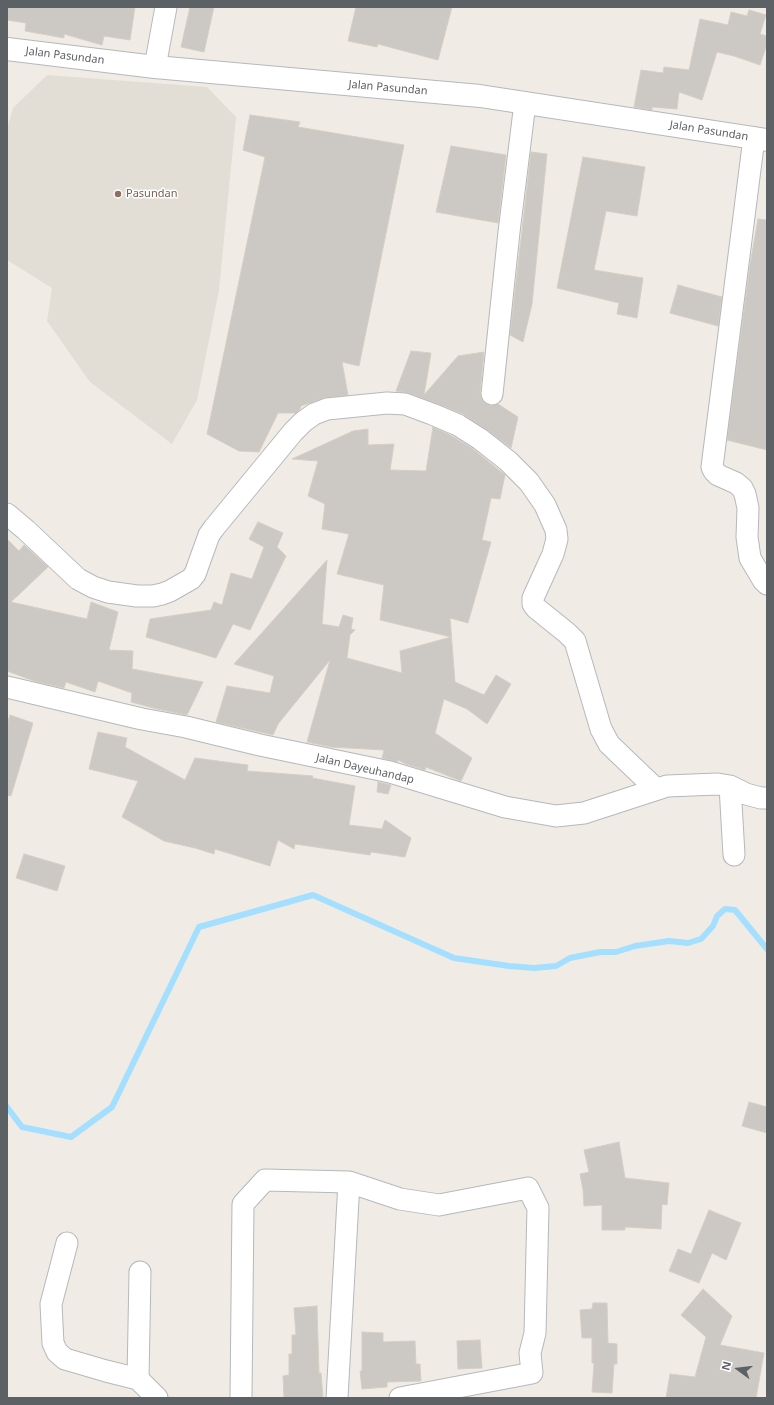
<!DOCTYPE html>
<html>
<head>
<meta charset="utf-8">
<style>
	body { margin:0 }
	#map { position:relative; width:774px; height:1405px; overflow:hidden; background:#f0ece5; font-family:"Noto Sans",sans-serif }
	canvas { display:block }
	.frame { position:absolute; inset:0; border:8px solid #5c6166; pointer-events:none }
	.north { position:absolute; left:718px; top:1349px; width:40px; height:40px; -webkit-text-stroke:3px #fff; paint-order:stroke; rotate:285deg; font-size:11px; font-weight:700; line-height:16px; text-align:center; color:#5c6166 }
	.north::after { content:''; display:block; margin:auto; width:14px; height:18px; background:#5c6166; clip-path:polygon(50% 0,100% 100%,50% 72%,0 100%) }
</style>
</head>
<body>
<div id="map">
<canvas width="774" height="1405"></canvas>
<div class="frame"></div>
<div class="north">N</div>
</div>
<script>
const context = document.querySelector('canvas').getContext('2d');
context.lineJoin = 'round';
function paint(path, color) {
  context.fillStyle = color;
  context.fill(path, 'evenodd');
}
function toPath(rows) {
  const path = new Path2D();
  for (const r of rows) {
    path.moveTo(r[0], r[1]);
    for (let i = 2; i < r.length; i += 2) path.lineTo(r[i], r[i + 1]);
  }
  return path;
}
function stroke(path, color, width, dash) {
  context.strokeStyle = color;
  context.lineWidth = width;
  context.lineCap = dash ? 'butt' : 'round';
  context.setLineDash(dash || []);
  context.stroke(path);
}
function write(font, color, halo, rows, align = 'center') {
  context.font = font + ' "Noto Sans",sans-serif';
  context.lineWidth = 3;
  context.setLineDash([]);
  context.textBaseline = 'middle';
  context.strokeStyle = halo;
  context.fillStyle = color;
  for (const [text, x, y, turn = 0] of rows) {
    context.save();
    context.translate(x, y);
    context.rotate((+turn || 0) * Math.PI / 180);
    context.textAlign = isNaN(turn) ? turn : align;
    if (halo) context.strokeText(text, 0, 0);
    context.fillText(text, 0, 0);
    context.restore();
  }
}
paint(toPath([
	[47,75,207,87,236,117,219,290,197,400,172,444,90,382,47,321,52,288,7,260,7,129,13,108]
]), '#e2ded5');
stroke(toPath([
	[7,1107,22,1127,71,1137,112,1107,199,927,313,895,454,958,509,966,534,968,556,966,570,958,600,952,616,952,635,946,669,941,688,943,701,939,713,926,717,916,725,909,735,910,767,949]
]), '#a5dfff', 6);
const building = toPath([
	[7,7,135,7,130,40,104,36,102,45,64,34,64,38,25,31,26,23,7,20,7,7],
	[190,7,214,7,204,52,181,47,190,7],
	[356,7,452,7,438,60,378,44,377,47,348,41,356,7],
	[749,10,766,15,760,34,767,36,767,44,760,65,734,56,717,52,702,100,679,92,677,109,652,107,652,110,634,107,641,70,663,73,664,67,689,70,700,19,728,25,731,12,747,16,749,10],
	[250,115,300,122,298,127,404,145,359,366,342,362,348,395,323,398,301,406,300,409,296,413,278,413,259,452,239,451,207,434,265,157,243,150,250,115],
	[451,146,506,155,498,223,436,212,451,146],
	[531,152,547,154,532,304,523,342,510,335,531,152],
	[583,157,645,167,637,216,606,211,594,270,643,278,637,318,617,314,619,303,557,288,583,157],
	[758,219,767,220,767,450,727,440,750,265,758,219],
	[678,285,722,297,718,326,670,313,678,285],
	[411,351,431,353,424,395,458,356,484,352,480,393,481,399,485,404,491,406,498,404,518,417,511,448,487,430,463,414,409,393,396,391,411,351],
	[433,427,452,436,473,449,505,475,500,499,491,498,482,540,491,542,468,623,450,618,455,682,484,695,496,675,511,684,487,724,467,709,444,699,435,733,472,758,461,781,426,767,425,770,406,764,398,760,397,762,382,758,384,750,331,747,307,742,330,660,278,724,273,735,216,722,227,686,270,693,274,676,234,664,327,560,322,624,339,627,343,615,353,618,351,629,355,630,350,635,347,658,402,673,400,651,451,637,380,620,384,585,337,574,349,534,322,529,325,504,308,496,318,461,292,459,353,431,368,429,368,445,394,444,390,470,426,471,433,427],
	[258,522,283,533,277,547,286,556,250,630,233,624,216,658,146,637,150,619,211,610,214,602,222,605,231,573,252,579,264,547,249,539,258,522],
	[7,539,19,551,24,545,48,567,11,602,87,619,91,602,118,612,109,650,133,651,132,669,203,682,187,715,157,709,131,702,132,693,98,681,95,692,66,682,64,688,34,681,7,671,7,539],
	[10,715,33,723,11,796,7,795,7,725,10,715],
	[98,732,127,738,125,747,185,780,195,758,248,765,247,771,313,776,312,778,355,786,349,825,382,829,385,820,411,838,405,857,371,852,370,855,295,844,294,849,278,840,270,866,215,849,214,854,195,848,164,841,122,817,138,781,89,769,98,732],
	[378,782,391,785,388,794,377,792,378,782],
	[24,854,65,866,57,891,16,878,24,854],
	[749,1102,767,1107,767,1133,742,1126,749,1102],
	[619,1142,625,1178,669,1183,667,1205,662,1204,661,1229,625,1227,625,1230,602,1230,602,1205,584,1206,583,1190,580,1174,589,1172,584,1150,619,1142],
	[709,1210,741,1223,726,1260,712,1253,699,1283,669,1271,678,1249,691,1254,709,1210],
	[703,1289,732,1316,720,1345,764,1353,756,1398,666,1398,670,1374,695,1377,706,1337,681,1315,703,1289],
	[593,1303,607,1303,608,1343,617,1344,617,1364,614,1364,612,1393,592,1392,594,1363,592,1363,592,1338,582,1338,580,1310,592,1309,593,1303],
	[317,1306,319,1373,321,1373,323,1398,284,1398,283,1376,289,1375,289,1354,292,1354,292,1335,296,1335,294,1308,317,1306],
	[362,1332,383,1333,383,1342,415,1341,416,1364,420,1364,421,1381,387,1382,387,1387,362,1389,360,1371,362,1371,362,1332],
	[480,1340,482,1368,458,1369,457,1341,480,1340]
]);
paint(building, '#ccc9c4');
stroke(building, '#d5cec2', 1);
const minor = toPath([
	[155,67,166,7],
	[754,138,712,467,714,471,718,475,736,483,742,488,745,494,748,508,747,537,750,558,763,580,767,584],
	[492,394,509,232,525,103],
	[7,514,26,530,78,579,93,587,108,592,137,596,153,596,162,594,170,591,191,579,195,574,209,535,214,528,293,432,303,422,314,414,327,409,387,403,405,404,432,414,458,425,480,439,508,461,529,482,545,505,556,530,557,539,553,554,533,598,533,604,536,608,567,633,575,641,601,729,609,744,656,789],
	[7,687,142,719,186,727,260,745,390,772,505,807,556,816,584,813,667,786,718,784,730,786,746,794,761,798,767,798],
	[730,786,734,855],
	[67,1243,51,1304,53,1343,57,1352,65,1359,106,1371,138,1379,157,1398],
	[138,1379,140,1272],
	[241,1398,243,1204,265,1180,349,1182,400,1199,439,1205,528,1188,538,1208,535,1333,530,1353,532,1373,400,1398],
	[337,1398,349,1182]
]);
const tertiary = toPath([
	[7,49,155,67,480,96,767,140]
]);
stroke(minor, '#b5b8bc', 23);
stroke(tertiary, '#b5b8bc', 24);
stroke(minor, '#fff', 21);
stroke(tertiary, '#fff', 22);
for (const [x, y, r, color] of [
	[118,194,4,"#8d6e63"]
]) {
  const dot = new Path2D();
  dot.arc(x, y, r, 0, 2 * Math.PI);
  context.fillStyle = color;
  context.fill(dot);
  stroke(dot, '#fff', 1.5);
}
write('11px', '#5c6166', '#fff', [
	["Jalan Pasundan",65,56,7],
	["Jalan Pasundan",388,88,5],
	["Jalan Pasundan",709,131,9],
	["Jalan Dayeuhandap",365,769,13]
]);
write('11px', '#785e54', '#fff', [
	["Pasundan",126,194]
], 'left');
</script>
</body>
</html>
